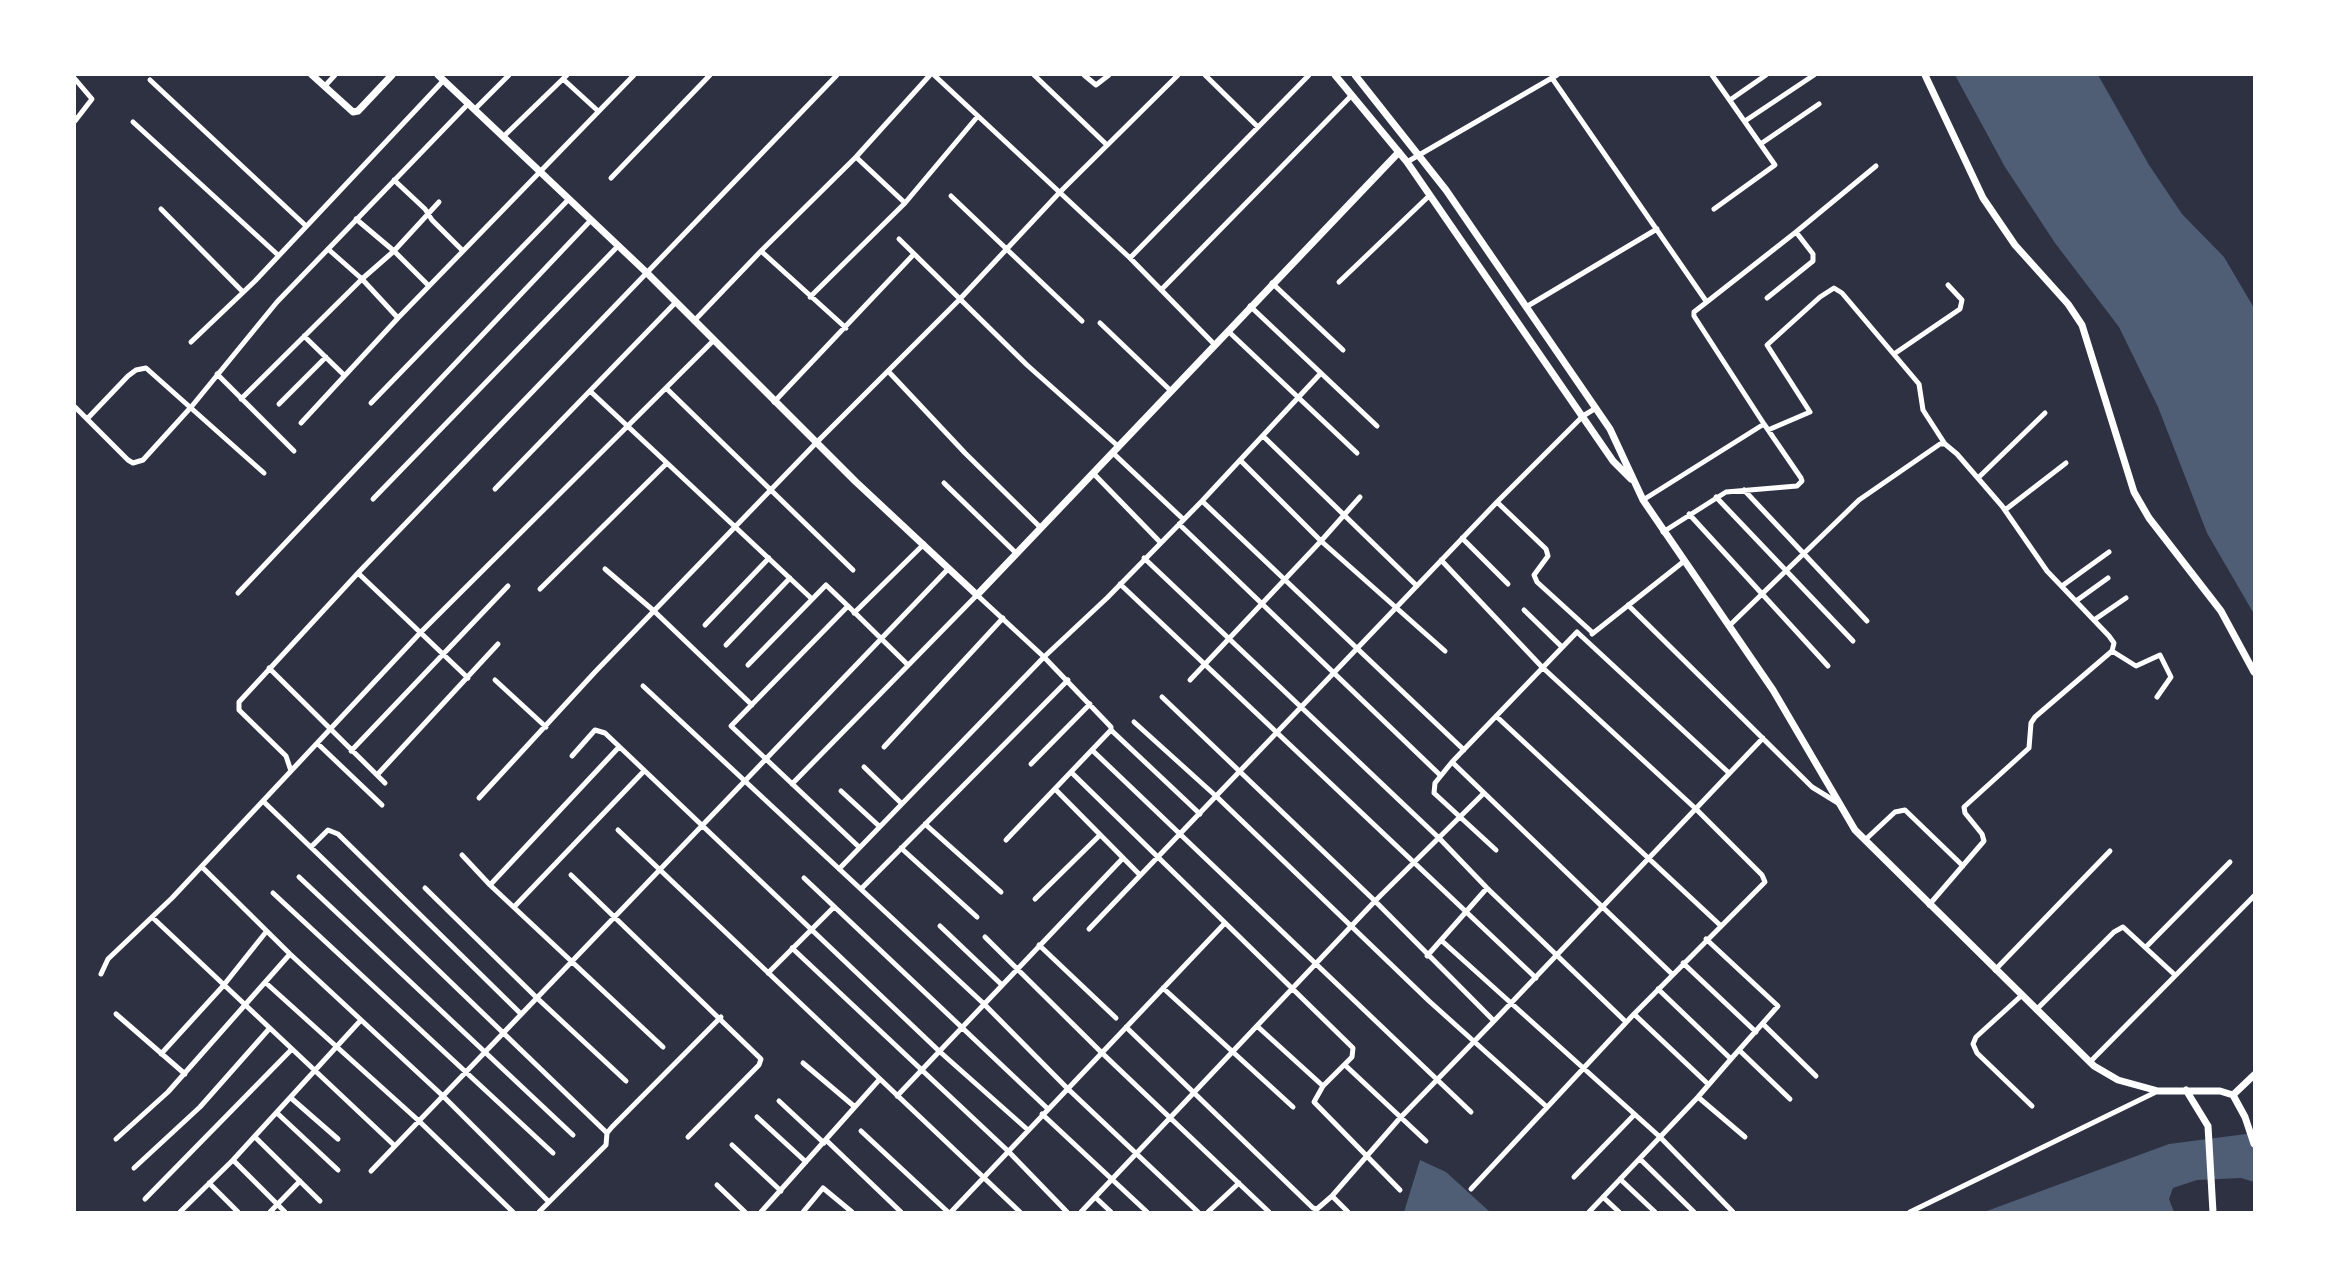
<!DOCTYPE html>
<html>
<head>
<meta charset="utf-8">
<style>
	body { margin:0 }
	#map { position:relative; width:2329px; height:1287px; overflow:hidden; background:#2d3142; font-family:Lato,sans-serif }
	canvas { display:block }
	.frame { position:absolute; inset:0; border:76px solid #fff; pointer-events:none }
</style>
</head>
<body>
<div id="map">
<canvas width="2329" height="1287"></canvas>
<div class="frame"></div>
</div>
<script>
const context = document.querySelector('canvas').getContext('2d');
context.lineJoin = 'round';
function paint(path, color) {
  context.fillStyle = color;
  context.fill(path, 'evenodd');
}
function toPath(rows) {
  const path = new Path2D();
  for (const r of rows) {
    path.moveTo(r[0], r[1]);
    for (let i = 2; i < r.length; i += 2) path.lineTo(r[i], r[i + 1]);
  }
  return path;
}
function stroke(path, color, width, dash) {
  context.strokeStyle = color;
  context.lineWidth = width;
  context.lineCap = dash ? 'butt' : 'round';
  context.setLineDash(dash || []);
  context.stroke(path);
}
paint(toPath([
	[1955,75,2098,75,2149,165,2182,214,2224,257,2254,308,2254,614,2207,533,2158,407,2119,327,2055,243,2005,167],
	[2254,1133,2254,1182,2241,1178,2197,1180,2173,1188,2169,1199,2174,1212,1984,1212,2169,1144],
	[1420,1160,1446,1172,1490,1212,1404,1212]
]), '#4f5d75');
stroke(toPath([
	[934,75,1130,258,1214,344],
	[1034,75,1107,145],
	[1084,75,1096,85,1109,75],
	[1205,75,1258,127],
	[1712,75,1775,165,1714,209],
	[1552,78,1706,301],
	[75,79,92,99,75,121],
	[563,79,598,111],
	[150,80,305,225],
	[324,87,335,75],
	[1730,100,1766,75],
	[475,109,509,75],
	[1745,121,1814,75],
	[133,122,278,255],
	[504,136,567,75],
	[1762,143,1819,104],
	[856,157,905,203],
	[1407,162,1557,75],
	[611,178,710,75],
	[394,180,425,209,432,220,463,251],
	[951,196,1082,321],
	[161,209,243,292],
	[356,219,394,251,429,286],
	[899,239,1027,365,1119,447],
	[328,249,362,279,398,318],
	[1130,258,1309,75],
	[1339,282,1430,195],
	[1272,283,1343,350],
	[1161,290,1351,96],
	[810,297,905,203,978,116],
	[1767,298,1813,261,1813,254,1796,232],
	[1250,306,1377,426],
	[1526,307,1657,229],
	[694,321,761,251],
	[1100,323,1171,391],
	[846,328,761,251,856,157,930,75],
	[1228,331,1357,453],
	[304,336,344,375],
	[191,342,255,281,444,80],
	[1894,354,1960,309,1962,300,1948,285],
	[888,371,965,453,1041,528],
	[217,374,294,451],
	[666,388,853,570],
	[241,399,362,279,394,251,439,202],
	[774,402,914,254],
	[371,403,569,199],
	[279,404,326,357],
	[75,407,128,460,133,463,143,460,192,406,277,302,469,103],
	[87,419,128,376,136,370,146,368,264,473],
	[301,423,398,318,634,75],
	[1764,424,1694,316,1694,312,1796,232,1876,166],
	[1768,430,1810,412,1767,345,1820,297,1834,288,1842,293,1919,384,1923,410,1945,444],
	[1264,437,1417,586],
	[1113,453,1183,519],
	[1241,461,1321,541,1360,497],
	[667,463,812,599],
	[1093,473,1160,542],
	[1978,478,2045,413],
	[944,483,1017,554],
	[495,489,676,302],
	[1744,490,1867,621],
	[1716,497,1853,641],
	[373,499,618,246],
	[1643,500,1764,424,1801,478,1802,481,1797,486,1726,492,1663,532],
	[1202,501,1464,750],
	[1497,502,1546,549,1548,556,1534,575,1537,582,1593,633],
	[2005,510,2066,463],
	[1689,514,1828,666],
	[1179,524,1440,775],
	[1462,538,1508,584],
	[1144,558,1439,838,1487,888,1626,1022],
	[1441,560,1542,667,1696,809,1762,875,1765,882,1634,1014,1471,1189],
	[605,569,654,611,752,705],
	[358,573,468,678],
	[1120,584,1536,978],
	[2062,586,2109,552],
	[540,589,667,463,590,391],
	[238,593,591,220],
	[2076,601,2108,578],
	[1628,605,1812,787,1838,803],
	[1524,610,1562,647],
	[854,613,924,544],
	[2094,620,2126,598],
	[705,625,769,558],
	[1729,626,1859,500,1940,444,1945,444,1957,454,2002,506,2047,571,2109,636,2114,643,2112,651,2035,717,2031,723,2029,748,1964,807,1965,813,1982,834,1984,841,1929,905],
	[1592,634,1683,562],
	[726,645,790,578],
	[2112,651,2136,666,2160,655,2171,677,2157,697],
	[748,665,826,585,848,606],
	[269,668,385,783],
	[495,680,546,727],
	[1190,680,1321,541,1445,651],
	[643,686,983,1003,1067,1088,1198,1212],
	[1162,697,1375,901,1494,1021,1763,738],
	[1496,716,1720,925],
	[1134,722,1217,797,1429,1001,1547,1107],
	[1111,730,1200,814],
	[318,744,382,805],
	[884,747,1003,618],
	[1092,750,1471,1112],
	[351,751,508,586],
	[572,756,595,730,605,733,939,1051,1028,1130],
	[1452,762,1435,783,1434,793,1496,850],
	[1031,764,1090,704],
	[864,767,901,803],
	[291,771,421,632,713,341],
	[1071,772,1353,1048,1352,1057,1323,1086,1314,1102,1400,1190],
	[377,775,498,644],
	[792,784,977,595,1044,657,1111,727,1111,730,1006,840],
	[1055,789,1140,875],
	[841,791,879,826],
	[479,798,595,672,816,443,959,300,1060,192,1178,75],
	[264,802,607,1133],
	[925,824,1001,892],
	[618,830,1020,1212],
	[1865,840,1895,812,1905,810,1963,866],
	[311,847,328,830,338,834,521,1014],
	[859,847,731,726,848,606,908,665],
	[901,848,977,917],
	[462,855,490,885,663,1047],
	[202,867,290,954,443,1096,549,1202],
	[839,869,1044,657,1107,598,1202,501,1321,373],
	[571,875,761,1059,759,1065,688,1137],
	[299,877,573,1135],
	[804,878,1048,1109],
	[490,885,619,747],
	[425,888,537,998,626,1081],
	[861,889,1068,680],
	[273,893,553,1153],
	[1035,899,1100,835],
	[514,907,644,771],
	[152,917,395,1146],
	[940,926,1002,985],
	[1089,929,1497,502,1583,416,1596,408],
	[985,937,1101,1052,1269,1212],
	[1442,941,1660,1137,1733,1212],
	[1039,945,1116,1018],
	[2146,947,2230,862],
	[792,948,1008,1151,1067,1212],
	[1427,956,1487,888],
	[1683,963,1756,1032],
	[1995,970,2110,851],
	[768,973,834,907],
	[101,974,108,959,172,898,291,771,286,756,239,710,239,702,358,573,837,75],
	[1672,974,1452,762,1577,632,1729,773],
	[266,983,419,1121,513,1212],
	[1163,988,1293,1107],
	[1658,989,1731,1059,1778,1006,1706,939],
	[2021,996,1976,1037,1973,1044,1977,1053,2032,1106],
	[2036,1010,2114,932,2123,927,2175,975],
	[116,1014,185,1074],
	[1634,1014,1708,1084],
	[1763,1024,1816,1076],
	[1257,1026,1323,1086],
	[1126,1027,1313,1208,1317,1209,1332,1196,1400,1118,1494,1021],
	[1739,1050,1790,1099],
	[161,1054,223,986,266,932],
	[2090,1062,2254,896],
	[803,1063,855,1107],
	[1345,1065,1426,1141],
	[897,1096,1123,858],
	[1698,1097,1745,1137],
	[291,1098,338,1139],
	[779,1101,824,1143],
	[277,1113,338,1170],
	[1042,1114,1147,1212],
	[757,1117,806,1162],
	[861,1131,948,1212],
	[255,1137,320,1201],
	[116,1139,168,1092,290,954],
	[826,1140,901,1212],
	[732,1145,781,1191],
	[1640,1159,1694,1212],
	[233,1160,285,1212],
	[134,1168,200,1107,269,1029],
	[371,1171,949,568],
	[1574,1177,1634,1115],
	[1620,1179,1655,1212],
	[209,1183,238,1212],
	[717,1185,745,1212],
	[1332,1196,1348,1212],
	[1095,1197,1111,1212],
	[1603,1197,1619,1212],
	[145,1199,291,1050],
	[180,1212,233,1160,361,1020],
	[270,1212,300,1181],
	[539,1212,606,1145,607,1133,612,1127,721,1017],
	[761,1212,879,1080],
	[803,1212,823,1188,852,1212],
	[951,1212,1225,923],
	[1081,1212,1375,901,1483,794],
	[1208,1212,1239,1183],
	[1589,1212,1698,1097,1731,1059],
	[1910,1212,2158,1091]
]), '#fff', 5);
stroke(toPath([
	[312,75,353,112,358,111,392,75],
	[438,75,646,272,855,481,977,595,1399,152],
	[1335,75,1407,162,1613,461,1631,479],
	[1355,75,1446,190,1610,429,1643,500,1773,690,1855,830,2094,1066,2118,1080,2158,1091,2220,1091,2233,1095,2245,1117,2254,1144],
	[1925,75,1983,198,2015,245,2068,304,2082,325,2134,492,2149,518,2221,611,2254,672],
	[2186,1090,2208,1126,2213,1212],
	[2233,1095,2254,1075]
]), '#fff', 7);
</script>
</body>
</html>
